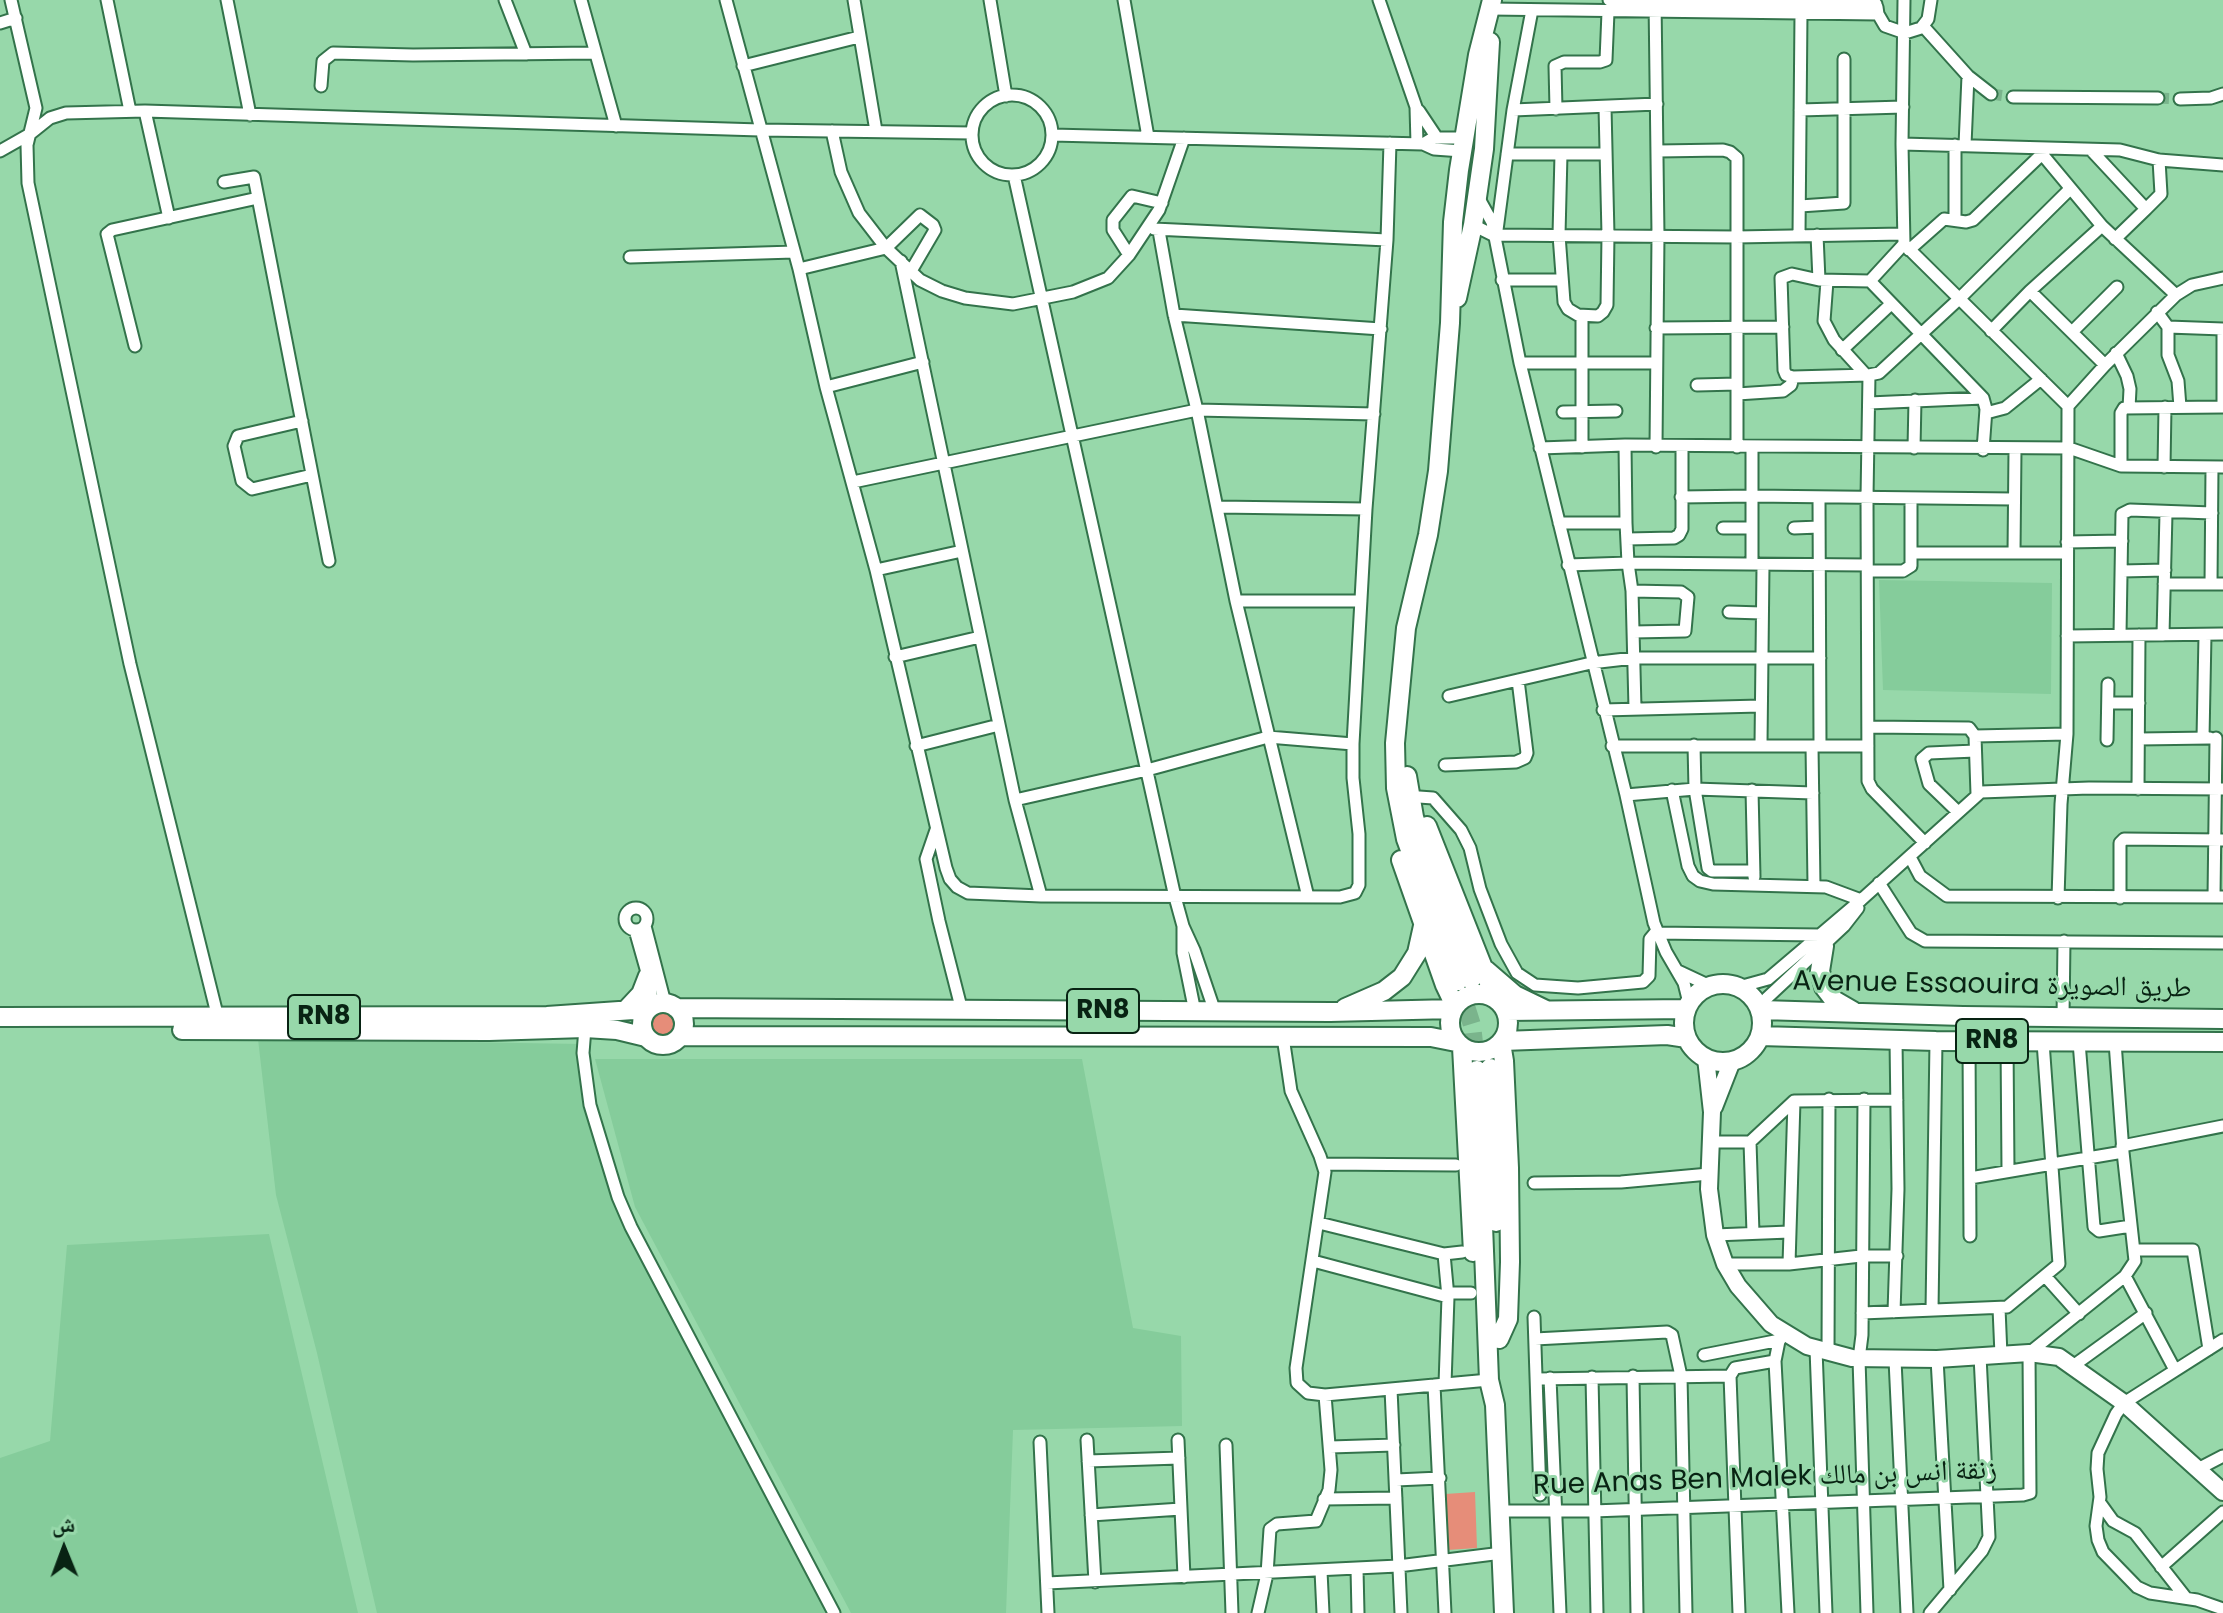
<!DOCTYPE html>
<html>
<head>
<meta charset="utf-8">
<style>
	body { margin:0 }
	#map { position:relative; width:2223px; height:1613px; overflow:hidden; background:#97d8aa; font-family:Poppins,"Noto Naskh Arabic",sans-serif }
	canvas { display:block }
	.north { position:absolute; left:24px; top:1509px; width:80px; height:80px; -webkit-text-stroke:6px #97d8aa; paint-order:stroke; rotate:359deg; font-size:22px; font-weight:700; line-height:32px; text-align:center; color:#082313 }
	.north::after { content:''; display:block; margin:auto; width:28px; height:36px; background:#082313; clip-path:polygon(50% 0,100% 100%,50% 72%,0 100%) }
</style>
</head>
<body>
<div id="map">
<canvas width="2223" height="1613"></canvas>
<div class="north">ش</div>
</div>
<script>
const context = document.querySelector('canvas').getContext('2d');
context.lineJoin = 'round';
function paint(path, color) {
  context.fillStyle = color;
  context.fill(path, 'evenodd');
}
function toPath(rows) {
  const path = new Path2D();
  for (const r of rows) {
    if (r.length === 3) {
      path.moveTo(r[0] + r[2], r[1]);
      path.arc(r[0], r[1], r[2], 0, 2 * Math.PI);
      continue;
    }
    path.moveTo(r[0], r[1]);
    for (let i = 2; i < r.length; i += 2) path.lineTo(r[i], r[i + 1]);
  }
  return path;
}
function stroke(path, color, width, dash) {
  context.strokeStyle = color;
  context.lineWidth = width;
  context.lineCap = dash ? 'butt' : 'round';
  context.setLineDash(dash || []);
  context.stroke(path);
}
function write(font, color, halo, rows, align = 'center') {
  context.font = font + ' Poppins,"Noto Naskh Arabic",sans-serif';
  context.lineWidth = 6;
  context.setLineDash([]);
  context.textBaseline = 'middle';
  context.strokeStyle = halo;
  context.fillStyle = color;
  for (const [text, x, y, turn = 0] of rows) {
    context.save();
    context.translate(x, y);
    context.rotate((+turn || 0) * Math.PI / 180);
    context.textAlign = isNaN(turn) ? turn : align;
    if (halo) context.strokeText(text, 0, 0);
    context.fillText(text, 0, 0);
    context.restore();
  }
}
paint(toPath([
	[1879,580,2052,583,2051,694,1883,690],
	[258,1039,583,1044,584,1068,624,1211,834,1613,377,1613,317,1353,276,1195],
	[595,1059,1082,1059,1133,1328,1181,1336,1182,1426,1013,1430,1006,1613,851,1613,635,1207],
	[269,1234,358,1613,0,1613,0,1458,50,1441,67,1245]
]), '#85cc9b');
paint(toPath([
	[662,1021,14],
	[1475,1492,1477,1548,1447,1550,1445,1494]
]), '#e68d79');
stroke(toPath([
	[1991,94,2013,97],
	[2158,98,2180,99]
]), '#7ab48c', 11, [11, 5.5]);
stroke(toPath([
	[1458,981,1472,1025,1477,1070]
]), '#7ab48c', 18, [18, 9]);
const street = toPath([
	[11,0,36,108,27,145,28,183,130,664,219,1022],
	[107,0,130,111],
	[227,0,250,115],
	[505,0,526,54],
	[581,0,616,126],
	[726,0,799,269,826,387,876,570,946,868,950,879,957,887,968,893,1041,896,1340,897,1355,893,1359,885,1359,834,1353,778,1353,744,1366,509,1387,240,1390,143],
	[854,0,876,131],
	[990,0,1006,96],
	[1124,0,1148,137],
	[1379,0,1416,107,1417,144],
	[1609,0,1876,4],
	[1655,0,1658,235,1656,447],
	[1904,0,1902,144,1904,244,2068,406,2067,734,2061,804,2058,898],
	[1877,7,1878,14,1885,26,1905,33,1921,28,1928,19,1931,0],
	[1490,9,1878,14],
	[0,23,16,18],
	[1923,26,1968,76,1991,94],
	[743,66,859,37],
	[321,86,323,61,333,53,413,55,595,53],
	[1012,135,40],
	[2013,97,2158,98],
	[2180,99,2211,98,2223,94],
	[1556,109,1555,66,1564,62,1600,62,1606,60,1608,12],
	[1513,110,1657,104],
	[1800,110,1903,107],
	[145,111,169,218],
	[1419,111,1437,138],
	[832,131,841,172,859,213,886,248,920,280,942,291,965,298,1013,304,1073,292,1108,278,1129,255,1159,210,1184,138],
	[1052,135,1423,144,1434,149,1462,151],
	[1423,144,1433,138,1464,138],
	[1902,144,2120,150,2159,160,2223,165],
	[1955,145,1955,220],
	[1965,145,1968,76],
	[2091,150,2146,209,2115,239],
	[0,151,30,134,50,118,66,113,145,111,760,130,972,133],
	[1658,151,1723,150,1730,152,1737,158,1737,447],
	[1507,154,1606,154],
	[1561,154,1559,235,1564,302,1568,309,1578,315,1598,316,1603,312,1607,305,1608,235,1605,107],
	[2042,154,2102,226,2176,295],
	[1014,175,1175,897,1183,926,1194,950,1215,1012],
	[224,182,254,177,329,561],
	[1478,197,1492,222,1520,363,1626,795,1654,923,1666,952,1684,983,1689,1003],
	[1800,206,1844,203,1844,59],
	[2146,209,2161,194,2159,160],
	[1473,225,1493,235,1736,237,1903,234],
	[1154,229,1387,240],
	[1497,230,1513,110,1532,10],
	[1159,231,1174,315,1197,410,1236,601,1308,897],
	[1799,235,1801,13],
	[1817,235,1819,280],
	[1904,244,1870,281,1983,398,1986,409,1983,450],
	[1909,250,1944,219,1966,222,1973,220,2042,154,2038,149],
	[1129,255,1113,230,1113,220,1132,196,1162,203],
	[630,257,794,252],
	[901,261,1015,800,1041,896],
	[799,269,886,248,920,215,933,225,935,230,911,271],
	[1502,280,1561,280],
	[1827,281,1824,321,1834,340,1866,375],
	[1870,281,1819,280,1792,274,1781,278,1784,370,1786,375,1793,377,1869,375,1879,373,1959,299,2070,189],
	[2030,291,2105,365],
	[2157,312,2168,327,2223,329,2223,407],
	[1174,315,1381,329],
	[2168,327,2168,355,2178,381,2180,407],
	[1656,328,1783,327],
	[1991,331,2030,291,2102,226],
	[2072,332,2117,287],
	[135,346,107,234,112,230,258,198],
	[1842,350,1891,304],
	[2116,353,2127,376,2130,389,2129,408],
	[1520,363,1656,363],
	[1869,375,1867,497,1868,781,1872,789,1925,843],
	[1697,385,1737,384],
	[826,387,923,362],
	[1737,394,1783,391,1791,385,1793,377],
	[1869,403,1983,398],
	[2068,406,2105,365,2176,295,2192,285,2223,278],
	[1563,412,1616,411],
	[1986,413,2005,408,2041,379],
	[302,421,238,436,234,446,242,481,252,489,312,475],
	[1625,445,1626,523,1628,563,1632,591,1635,708],
	[1582,447,1582,316],
	[1540,448,1625,445,2069,448,2121,466,2223,467],
	[1914,448,1915,400],
	[2121,466,2121,413,2124,408,2223,407],
	[2164,467,2165,407],
	[853,482,1197,410,1374,414],
	[1681,497,1752,496,2013,499],
	[1819,498,1820,746],
	[1217,507,1366,509],
	[1559,523,1626,523],
	[1723,528,1752,528],
	[1794,528,1819,527],
	[1627,539,1674,538,1679,535,1682,529,1682,448],
	[2067,542,2122,541],
	[1913,553,2067,553],
	[2014,553,2015,450],
	[1752,564,1752,447],
	[1568,565,1628,563,1867,565],
	[876,570,962,551],
	[1868,571,1903,571,1911,566,1911,499],
	[2122,571,2165,570],
	[2164,584,2223,584],
	[2211,584,2212,467],
	[1632,591,1681,592,1688,597,1685,631,1633,632],
	[1236,601,1361,601],
	[1729,612,1762,613],
	[2120,635,2122,514,2130,510,2212,513],
	[2163,635,2166,513],
	[2067,636,2223,634],
	[895,657,980,637],
	[1449,696,1591,663,1634,658,1820,658],
	[2108,703,2139,703],
	[1603,710,1760,706],
	[1868,727,1969,728,1975,736,1977,794],
	[1975,736,2067,734],
	[2203,738,2205,635],
	[2139,739,2210,738],
	[2107,740,2108,684],
	[1761,744,1763,566],
	[1694,745,1695,789,1708,868,1712,871,1754,871],
	[916,746,999,725],
	[1612,746,1868,746],
	[1812,746,1814,886],
	[1445,765,1516,762,1525,758,1527,753,1518,680],
	[2138,789,2139,635],
	[1672,790,1688,866,1693,876,1700,881,1713,884,1826,887,1861,900],
	[1752,790,1754,877],
	[1626,795,1695,789,1813,793],
	[1419,797,1433,798,1461,830,1470,848,1480,889,1501,944,1517,973,1535,985,1578,988,1643,982,1649,976,1650,939,1655,933,1820,935],
	[1015,800,1147,770,1268,737,1353,744],
	[1958,812,1929,784,1922,759,1929,753,1975,751],
	[936,830,926,859,939,921,962,1011],
	[1910,857,1920,876,1947,896,2223,897],
	[1879,883,1911,933,1925,941,2223,943],
	[2214,897,2216,738],
	[2120,898,2120,843,2124,839,2223,840],
	[636,919,11],
	[645,926,665,1003],
	[1183,926,1183,953,1195,1012],
	[635,930,648,976,653,1006],
	[1678,971,1710,986],
	[1739,987,1768,979,1861,900,1981,792,2089,788,2223,789],
	[1760,1008,1767,998,1844,926,1858,908],
	[2063,1017,2064,941],
	[585,1028,583,1053,590,1105,618,1197,631,1227,834,1613],
	[1283,1037,1291,1091,1320,1156,1325,1172,1296,1368,1297,1383,1308,1393,1325,1395,1489,1380],
	[1969,1041,1970,1236],
	[2007,1041,2008,1171],
	[2079,1042,2094,1227,2099,1231,2131,1226],
	[1864,1099,1862,1335,1859,1359,1867,1613],
	[1709,1142,1750,1142,1794,1101,1897,1100],
	[1750,1142,1753,1233],
	[2122,1146,2223,1126],
	[1323,1164,1456,1165],
	[1970,1178,2123,1152],
	[1534,1183,1621,1182,1709,1174],
	[1319,1223,1444,1254,1462,1252],
	[1715,1235,1789,1232],
	[2136,1250,2193,1250,2209,1349],
	[1444,1254,1448,1297,1445,1384],
	[1313,1261,1448,1297],
	[1725,1264,1789,1264,1861,1256,1897,1256],
	[1789,1264,1794,1101],
	[2045,1276,2079,1314],
	[2125,1276,2175,1370],
	[1448,1293,1471,1293],
	[1999,1308,2001,1355],
	[1932,1310,1936,1041],
	[1894,1312,1898,1189,1896,1040],
	[1862,1313,2007,1307,2059,1264,2043,1042],
	[1534,1317,1540,1495],
	[1781,1331,1775,1361,1788,1613],
	[1535,1339,1667,1332,1672,1335,1681,1376,1686,1613],
	[2223,1340,2124,1403,2116,1414,2098,1453,2097,1469,2100,1497,2096,1526,2098,1540,2103,1552,2137,1587,2150,1593,2197,1600,2223,1609],
	[1816,1349,1826,1613],
	[1828,1353,1829,1099],
	[1704,1355,1780,1340],
	[1937,1359,1950,1590],
	[1895,1360,1907,1613],
	[2073,1366,2146,1313],
	[1633,1376,1637,1613],
	[1730,1376,1739,1613],
	[1730,1376,1735,1368,1775,1361],
	[1592,1377,1597,1613],
	[1550,1378,1560,1613],
	[1537,1379,1730,1376],
	[1434,1385,1445,1613],
	[1391,1389,1401,1613],
	[1087,1440,1095,1582],
	[1178,1440,1184,1577],
	[1040,1442,1048,1613],
	[1226,1445,1232,1613],
	[1330,1447,1394,1445],
	[1088,1461,1179,1458],
	[2198,1469,2223,1456],
	[1396,1480,1440,1478],
	[1324,1499,1396,1498],
	[2100,1503,2113,1521,2135,1533,2186,1598],
	[1500,1511,1593,1511,2023,1495,2030,1493,2029,1353,2125,1276,2135,1261,2123,1152,2115,1042],
	[1091,1515,1181,1509],
	[2161,1567,2223,1512],
	[1357,1569,1358,1613],
	[1321,1571,1323,1613],
	[1047,1583,1398,1566,1502,1553],
	[1258,1613,1267,1574,1270,1529,1277,1524,1316,1521,1329,1490,1331,1470,1325,1395],
	[1930,1613,1982,1551,1989,1537,1980,1356]
]);
const secondary = toPath([
	[1706,1058,1712,1112,1709,1189,1715,1235,1725,1264,1738,1286,1771,1324,1807,1346,1852,1358,1937,1359,2029,1353,2059,1357,2124,1403,2223,1492],
	[1714,1107,1732,1061]
]);
const primary = toPath([
	[1457,298,1473,225,1484,149,1490,42],
	[1407,776,1414,817,1423,847,1471,980],
	[1427,826,1495,998],
	[1401,860,1445,985,1455,1006],
	[1824,946,1820,971,1824,987,1834,1000,1853,1011],
	[1486,970,1515,995,1544,1009],
	[1458,981,1406,839,1396,788,1395,743,1406,628,1428,535,1438,471,1450,323,1453,222,1459,170,1478,55,1492,0],
	[1723,1023,39],
	[1479,1023,29],
	[663,1024,21],
	[676,1008,1330,1012,1453,1009],
	[1345,1008,1384,991,1402,977,1417,953,1423,926],
	[626,1010,641,994,648,976],
	[1761,1010,1963,1016,2223,1019],
	[1506,1011,1686,1009],
	[0,1017,547,1016,648,1009],
	[182,1030,489,1031,585,1028,617,1030,646,1037],
	[680,1036,1431,1037,1456,1042],
	[1760,1036,1936,1041,2223,1042],
	[1503,1041,1667,1035,1687,1038],
	[1462,1047,1473,1252],
	[1490,1068,1496,1222],
	[1477,1070,1489,1380,1495,1405,1504,1613],
	[1499,1339,1508,1319,1510,1262,1509,1168,1504,1061,1501,1043]
]);
stroke(street, '#33734b', 15);
stroke(secondary, '#33734b', 20);
stroke(primary, '#33734b', 22);
stroke(street, '#fff', 11);
stroke(secondary, '#fff', 16);
stroke(primary, '#fff', 18);
for (const [x, y, w] of [
	[1103,1011,72],
	[324,1017,72],
	[1992,1041,72]
]) {
  const box = new Path2D();
  box.roundRect(x - w / 2, y - 22, w, 44, 6);
  context.fillStyle = '#97d8aa';
  context.fill(box);
  stroke(box, '#082313', 2);
}
write('bold 26px', '#082313', null, [
	["RN8",1103,1011],
	["RN8",324,1017],
	["RN8",1992,1041]
]);
write('28px', '#082313', '#97d8aa', [
	["Avenue Essaouira طريق الصويرة",1992,986,1],
	["Rue Anas Ben Malek زنقة انس بن مالك",1765,1479,-2]
]);
</script>
</body>
</html>
